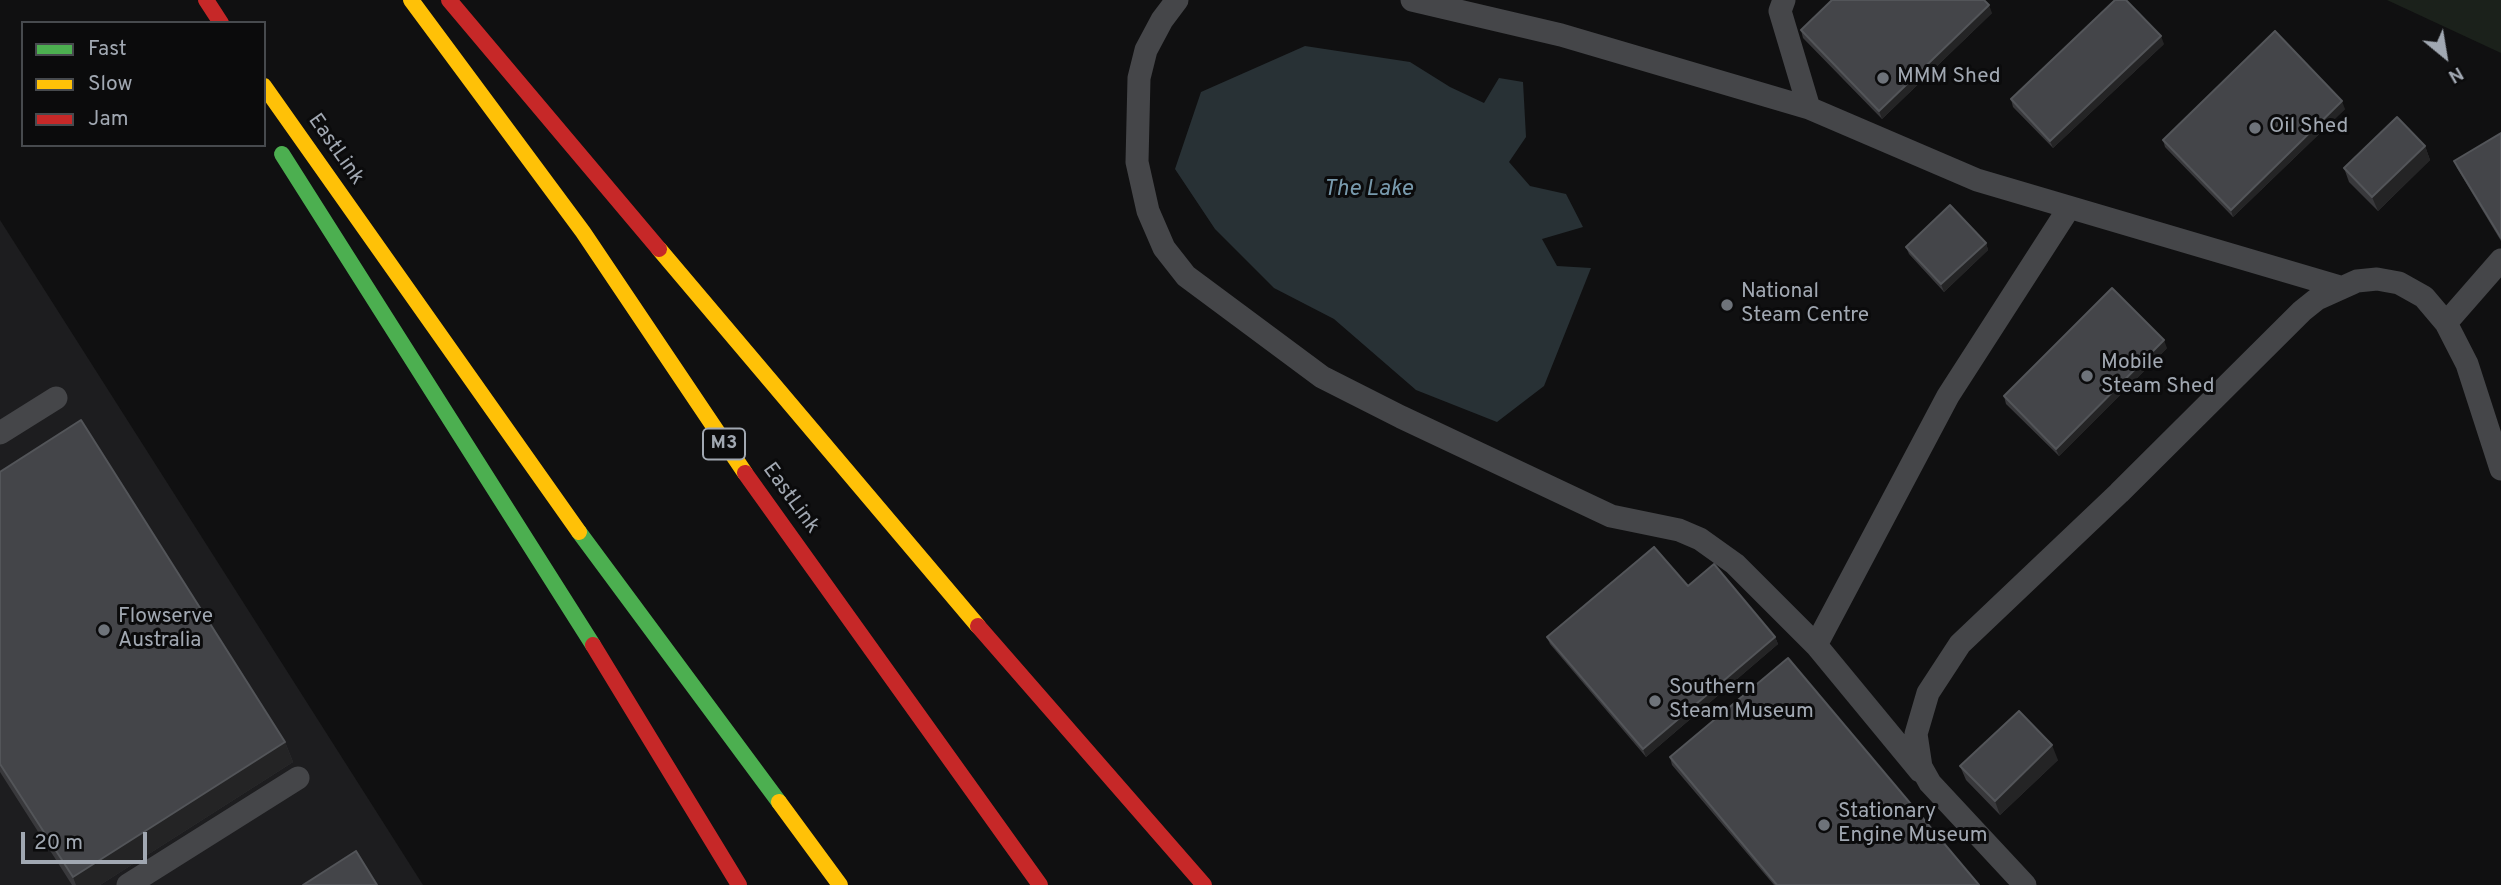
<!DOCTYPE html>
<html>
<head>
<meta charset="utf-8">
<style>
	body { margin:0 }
	#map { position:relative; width:2501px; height:885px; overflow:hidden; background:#101011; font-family:Overpass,sans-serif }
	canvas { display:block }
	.legend { position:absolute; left:21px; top:21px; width:245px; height:126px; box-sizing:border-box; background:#0b0b0c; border:2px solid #474a4e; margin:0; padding:9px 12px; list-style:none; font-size:21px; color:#a1a8b2 }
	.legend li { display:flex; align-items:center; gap:14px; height:35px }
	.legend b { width:35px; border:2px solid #474a4e }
	.north { position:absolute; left:2410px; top:21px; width:70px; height:70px; -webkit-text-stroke:5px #0b0b0c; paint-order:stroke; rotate:150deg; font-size:19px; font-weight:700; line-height:28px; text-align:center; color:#a1a8b2 }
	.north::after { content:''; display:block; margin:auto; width:24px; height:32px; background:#a1a8b2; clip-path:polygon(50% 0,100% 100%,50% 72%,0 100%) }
	.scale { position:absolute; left:21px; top:832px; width:126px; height:32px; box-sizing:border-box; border:4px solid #a1a8b2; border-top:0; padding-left:9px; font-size:21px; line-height:24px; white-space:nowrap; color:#a1a8b2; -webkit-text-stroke:5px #0b0b0c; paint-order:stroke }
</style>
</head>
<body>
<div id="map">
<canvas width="2501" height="885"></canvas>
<ul class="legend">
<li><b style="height:9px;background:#4caf50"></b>Fast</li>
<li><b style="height:9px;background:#ffc107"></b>Slow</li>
<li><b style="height:9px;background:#c62828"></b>Jam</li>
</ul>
<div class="north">N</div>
<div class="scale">20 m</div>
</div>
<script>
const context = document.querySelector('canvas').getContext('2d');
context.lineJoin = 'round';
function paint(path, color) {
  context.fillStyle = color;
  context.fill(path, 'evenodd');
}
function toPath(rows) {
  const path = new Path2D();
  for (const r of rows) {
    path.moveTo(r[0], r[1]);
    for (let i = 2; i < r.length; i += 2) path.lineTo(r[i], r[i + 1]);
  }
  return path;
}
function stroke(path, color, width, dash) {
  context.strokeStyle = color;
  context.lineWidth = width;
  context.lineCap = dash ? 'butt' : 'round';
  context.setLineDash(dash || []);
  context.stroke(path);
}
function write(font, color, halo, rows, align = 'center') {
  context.font = font + ' Overpass,sans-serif';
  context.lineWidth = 6;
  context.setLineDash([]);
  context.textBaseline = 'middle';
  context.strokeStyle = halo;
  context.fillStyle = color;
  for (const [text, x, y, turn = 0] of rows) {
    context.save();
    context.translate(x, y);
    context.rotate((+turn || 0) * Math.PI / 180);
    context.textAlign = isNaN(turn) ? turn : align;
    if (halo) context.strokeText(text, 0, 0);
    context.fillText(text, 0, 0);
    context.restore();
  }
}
paint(toPath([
	[0,220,423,885,0,885]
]), '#1d1d1f');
paint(toPath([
	[2387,0,2501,0,2501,53]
]), '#1b211b');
paint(toPath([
	[1305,46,1410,62,1450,87,1484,103,1499,78,1523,82,1526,137,1509,162,1530,186,1566,194,1583,227,1542,239,1557,266,1591,268,1544,386,1497,422,1416,390,1334,319,1274,288,1215,229,1175,169,1201,92]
]), '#283135');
stroke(toPath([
	[1177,0,1162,20,1146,50,1139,78,1137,162,1148,211,1164,248,1186,276,1322,377,1401,417,1611,516,1679,530,1700,539,1735,564,1816,645],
	[1412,0,1561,35,1809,108,1977,180,2340,287],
	[1784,0,1780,11,1809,108],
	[2446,323,2501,260],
	[0,433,56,398],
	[1920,771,1816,645,1948,396,2069,208],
	[128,885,298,778],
	[2025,885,1930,783,1921,767,1916,734,1928,693,1960,644,2119,493,2302,311,2317,299,2357,281,2377,279,2399,283,2424,297,2446,323,2467,364,2501,469]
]), '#454649', 23);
stroke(toPath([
	[282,154,593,645],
	[579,532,779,802]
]), '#4caf50', 16);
stroke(toPath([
	[411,0,583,232,745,473],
	[264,86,579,532],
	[659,249,978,626],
	[779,802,840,885]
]), '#ffc107', 16);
stroke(toPath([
	[206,0,221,23],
	[449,0,659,249],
	[745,473,1040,885],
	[978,626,1204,885],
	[593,645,739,885]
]), '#c62828', 16);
paint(toPath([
	[1992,13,1882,119,1803,38,1801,30],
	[2164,44,2053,148,2013,107,2011,99],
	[2345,109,2233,217,2165,147,2163,140],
	[2501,133,2501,241,2457,168,2454,161],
	[2425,146,2430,160,2378,211,2349,182,2344,168],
	[1986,243,1988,250,1944,292,1909,254,1906,247],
	[2167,348,2059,456,2006,404,2004,396],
	[0,472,285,742,293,762,100,885,72,885,0,772],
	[1688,586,1775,637,1778,644,1646,757,1550,644,1547,637],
	[1670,757,1979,885,1774,885,1672,765],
	[2058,760,2000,815,1966,780,1960,766]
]), '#39393c');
paint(toPath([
	[1989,5,1992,13,1882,119,1879,111],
	[2161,36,2164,44,2053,148,2050,141],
	[2342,101,2345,109,2233,217,2231,210],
	[2425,146,2430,160,2378,211,2372,197],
	[1986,243,1988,250,1944,292,1941,284],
	[2164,340,2167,348,2059,456,2056,449],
	[1775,637,1778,644,1646,757,1643,749],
	[285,742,293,762,100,885,76,885,73,877],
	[2052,745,2058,760,2000,815,1995,801]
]), '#242425');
const building = toPath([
	[1832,0,1984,0,1989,5,1879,111,1801,30,1832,0],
	[2115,0,2126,0,2161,36,2050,141,2011,99,2115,0],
	[2275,31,2342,101,2231,210,2163,140,2275,31],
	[2397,117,2425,146,2372,197,2344,168,2397,117],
	[2501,133,2501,238,2454,161,2501,133],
	[1950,205,1986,243,1941,284,1906,247,1950,205],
	[2112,288,2164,340,2056,449,2004,396,2112,288],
	[81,420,285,742,73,877,0,764,0,472,81,420],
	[1654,547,1688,586,1714,564,1775,637,1643,749,1547,637,1654,547],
	[1788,658,1979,885,1777,885,1670,757,1788,658],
	[2019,711,2052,745,1995,801,1960,766,2019,711],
	[356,851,377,885,303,885,356,851]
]);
paint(building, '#444549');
stroke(building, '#535559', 2);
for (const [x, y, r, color] of [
	[1883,78,7,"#6e737a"],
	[2255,128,7,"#6e737a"],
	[1727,305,7,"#6e737a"],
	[2087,376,7,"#6e737a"],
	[104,630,7,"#6e737a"],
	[1655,701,7,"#6e737a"],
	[1824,825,7,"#6e737a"]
]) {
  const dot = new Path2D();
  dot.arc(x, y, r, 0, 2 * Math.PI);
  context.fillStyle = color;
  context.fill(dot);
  stroke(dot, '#0b0b0c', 2.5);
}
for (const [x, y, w] of [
	[724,444,42]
]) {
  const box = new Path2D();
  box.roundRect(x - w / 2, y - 15.5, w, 31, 5);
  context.fillStyle = '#0b0b0c';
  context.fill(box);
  stroke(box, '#a1a8b2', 2);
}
write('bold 19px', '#a1a8b2', null, [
	["M3",724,444]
]);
write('21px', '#a1a8b2', '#0b0b0c', [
	["MMM Shed",1897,78],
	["Oil Shed",2269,128],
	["National",1741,293],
	["Steam Centre",1741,317],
	["Mobile",2101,364],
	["Steam Shed",2101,388],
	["Flowserve",118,618],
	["Australia",118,642],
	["Southern",1669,689],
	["Steam Museum",1669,713],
	["Stationary",1838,813],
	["Engine Museum",1838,837]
], 'left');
write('21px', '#a1a8b2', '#0b0b0c', [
	["EastLink",335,150,55],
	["EastLink",790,499,54]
]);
write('italic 23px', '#789aad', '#0b0b0c', [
	["The Lake",1368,190]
]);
</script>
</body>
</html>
